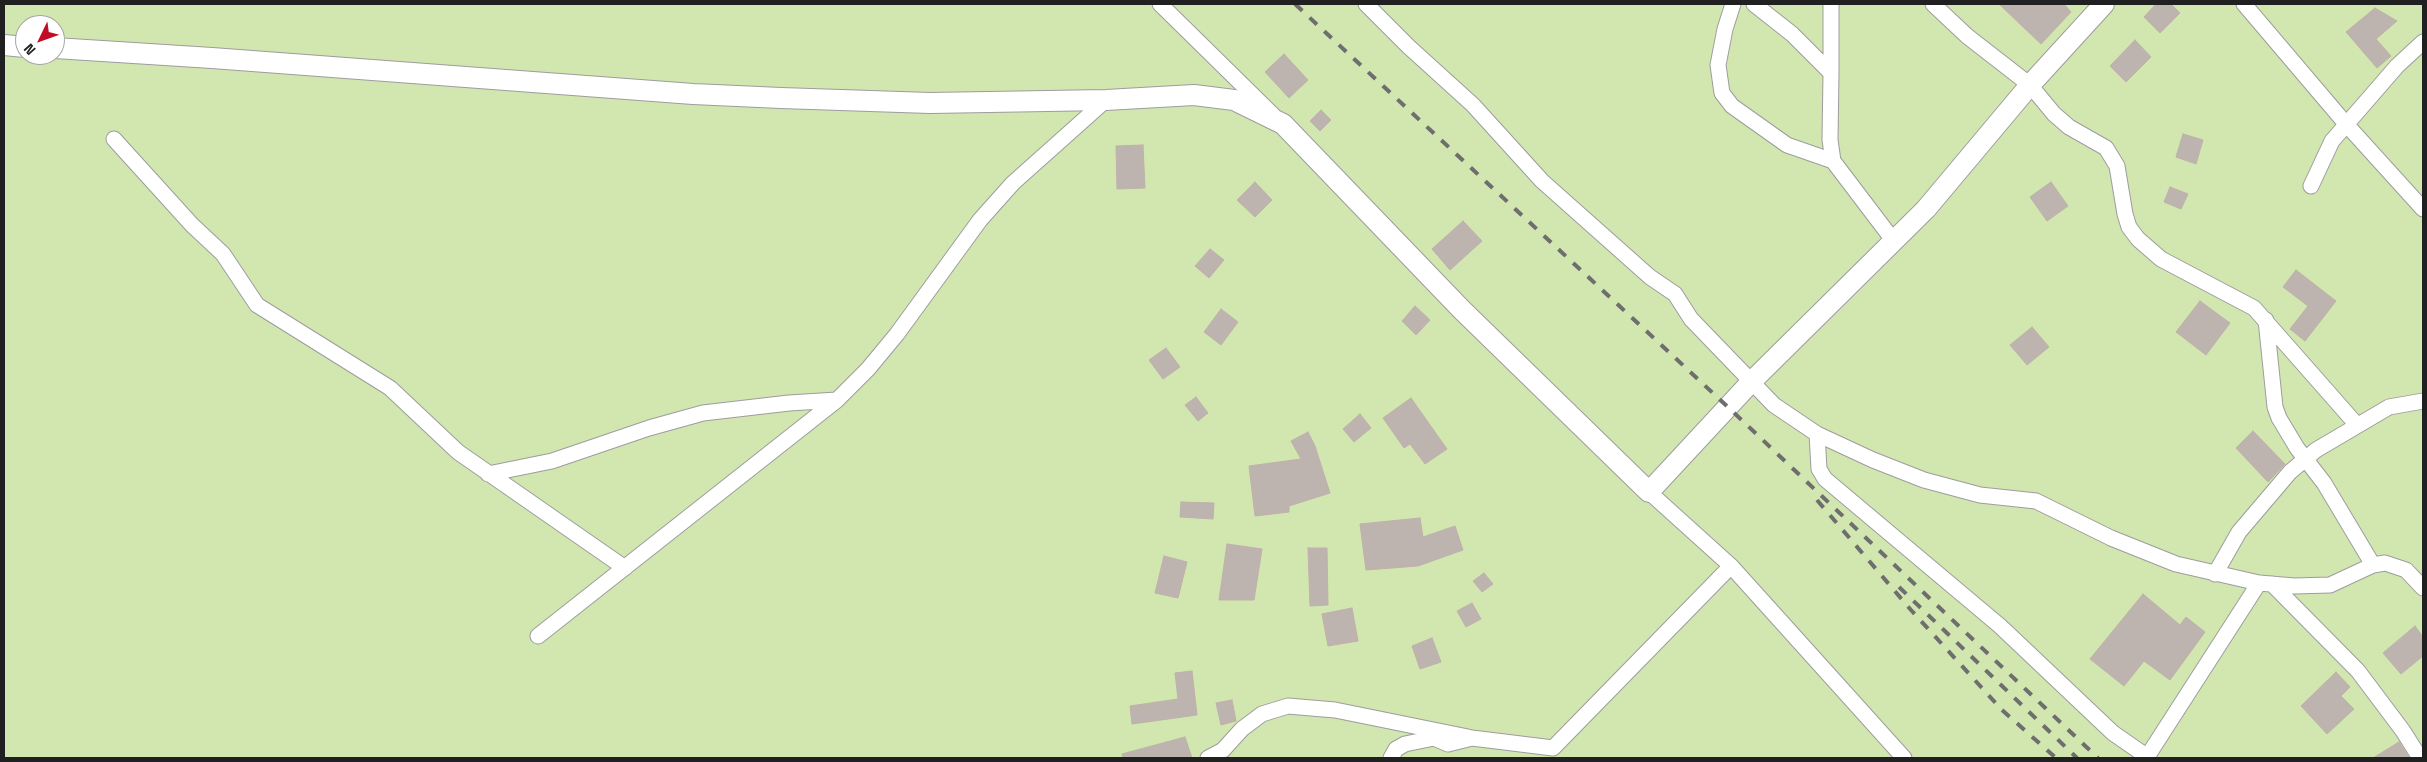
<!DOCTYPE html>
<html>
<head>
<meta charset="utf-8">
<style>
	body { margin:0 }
	#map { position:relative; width:2427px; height:762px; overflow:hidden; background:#efebe7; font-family:"Space Grotesk",sans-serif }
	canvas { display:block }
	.frame { position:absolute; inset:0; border:5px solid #202020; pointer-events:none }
	.north { position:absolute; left:15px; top:15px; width:50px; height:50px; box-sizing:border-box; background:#fff; border:1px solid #a6a6a6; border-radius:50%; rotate:228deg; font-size:14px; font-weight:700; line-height:20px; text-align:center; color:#202020 }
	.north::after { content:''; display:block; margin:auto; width:18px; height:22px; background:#c10e26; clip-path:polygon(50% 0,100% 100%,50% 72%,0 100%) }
</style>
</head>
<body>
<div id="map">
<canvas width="2427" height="762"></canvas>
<div class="frame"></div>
<div class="north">N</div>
</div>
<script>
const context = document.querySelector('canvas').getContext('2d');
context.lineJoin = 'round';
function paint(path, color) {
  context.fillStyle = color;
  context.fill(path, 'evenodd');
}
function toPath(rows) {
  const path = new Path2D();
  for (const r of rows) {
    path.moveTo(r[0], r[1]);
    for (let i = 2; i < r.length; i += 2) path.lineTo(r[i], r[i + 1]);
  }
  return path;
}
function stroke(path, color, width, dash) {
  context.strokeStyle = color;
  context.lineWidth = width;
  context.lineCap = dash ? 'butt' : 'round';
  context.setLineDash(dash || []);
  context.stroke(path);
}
paint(toPath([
	[4,4,2423,4,2423,758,4,758],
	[25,25,55,25,55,55,25,55]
]), '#d2e6b0');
const building = toPath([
	[1999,4,2064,4,2071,12,2041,44,1999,4],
	[2156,4,2171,4,2180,13,2160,33,2144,17,2156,4],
	[2375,8,2397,21,2376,39,2391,56,2377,68,2346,32,2375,8],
	[2135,40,2151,57,2126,82,2110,66,2135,40],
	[1284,54,1308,80,1289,98,1265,72,1284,54],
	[1321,110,1331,120,1320,131,1310,121,1321,110],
	[2183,134,2203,140,2196,164,2176,157,2183,134],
	[1143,145,1145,188,1117,189,1116,146,1143,145],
	[1255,182,1272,200,1255,217,1237,200,1255,182],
	[2051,182,2068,206,2047,221,2030,197,2051,182],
	[2170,187,2188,194,2181,209,2164,202,2170,187],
	[1463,221,1482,241,1450,270,1432,249,1463,221],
	[1210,249,1224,260,1209,278,1195,266,1210,249],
	[2296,270,2336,301,2305,341,2290,329,2308,306,2283,287,2296,270],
	[2200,301,2230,323,2206,355,2176,332,2200,301],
	[1415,306,1430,320,1416,335,1402,321,1415,306],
	[1221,309,1238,322,1221,345,1204,332,1221,309],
	[2032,327,2049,347,2027,365,2010,345,2032,327],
	[1166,348,1180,367,1163,379,1149,360,1166,348],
	[1196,397,1208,413,1198,421,1185,405,1196,397],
	[1411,398,1447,449,1425,464,1410,444,1404,448,1383,418,1411,398],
	[1360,414,1371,428,1354,442,1343,429,1360,414],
	[2253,431,2285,464,2268,482,2236,448,2253,431],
	[1308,432,1315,446,1330,493,1289,506,1289,512,1255,516,1249,466,1301,459,1291,441,1308,432],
	[1181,502,1214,503,1213,519,1180,517,1181,502],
	[1420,518,1423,537,1455,526,1463,550,1418,566,1366,570,1360,524,1420,518],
	[1227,544,1262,549,1254,600,1219,600,1227,544],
	[1308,548,1327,548,1328,605,1310,606,1308,548],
	[1164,556,1187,562,1178,598,1155,593,1164,556],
	[1484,573,1493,584,1482,592,1473,581,1484,573],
	[2143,594,2180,625,2186,617,2205,632,2170,680,2144,661,2124,686,2090,659,2143,594],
	[1472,603,1481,619,1466,627,1457,611,1472,603],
	[1352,608,1358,641,1328,646,1322,614,1352,608],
	[2415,626,2423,637,2423,656,2401,674,2383,653,2415,626],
	[1432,638,1441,662,1420,669,1412,646,1432,638],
	[1192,671,1197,715,1132,724,1130,706,1178,699,1175,673,1192,671],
	[2336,672,2350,687,2341,696,2354,709,2327,734,2301,706,2336,672],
	[1232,700,1236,721,1221,725,1216,703,1232,700],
	[1185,737,1192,758,1123,758,1122,754,1185,737],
	[2399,742,2409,758,2373,758,2399,742]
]);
paint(building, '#bdb4b0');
stroke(building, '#c0b1aa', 1);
const minor = toPath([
	[1160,4,1273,115],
	[1366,4,1409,47,1473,105,1542,181,1650,277,1675,294,1691,319,1774,405,1817,434,1873,460,1924,480,1980,495,2036,501,2111,538,2176,564,2259,583,2294,586,2330,585,2373,565,2385,563,2406,570,2423,588],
	[1733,4,1725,29,1718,65,1722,93,1732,106,1787,145,1833,161],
	[1754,4,1792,34,1831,73,1830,140,1833,161,1893,240],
	[1933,4,1967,36,2030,85,2054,114,2069,127,2106,148,2117,166,2125,214,2129,227,2138,239,2161,259,2254,308,2357,425],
	[2244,4,2346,124,2423,209],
	[1831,73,1831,4],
	[114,139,192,225,223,254,257,305,390,388,458,452,625,568],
	[2311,186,2332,141,2397,66,2423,42],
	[2266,320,2275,407,2279,418,2297,448,2324,483,2373,565],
	[1817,434,1819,469,1825,479,2000,626,2113,733,2149,758],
	[488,474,552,461,649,428,703,413,789,403,837,400],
	[1649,492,1731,566,1904,758],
	[2215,574,2239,532,2290,472,2316,450,2389,407,2423,401],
	[2272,584,2358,671,2403,731,2420,758],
	[538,636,837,400,868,369,897,334,980,220,1013,183,1106,100],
	[2147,757,2259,583],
	[1208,758,1223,750,1242,729,1262,714,1288,706,1335,710,1468,737],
	[1391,758,1396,749,1405,744,1434,738,1448,744,1472,738,1553,748,1731,566]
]);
const tertiary = toPath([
	[4,45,25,47],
	[55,48,212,58,693,94,781,98,930,103,1106,100,1194,95,1234,100,1283,124,1462,310,1649,492,1752,381,1926,209,2030,85,2104,4]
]);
stroke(minor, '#9d9d9d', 17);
stroke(tertiary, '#9d9d9d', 22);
stroke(minor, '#fff', 15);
stroke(tertiary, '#fff', 20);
stroke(toPath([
	[1295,4,1730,409,2098,758],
	[1817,500,1911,610,2002,710,2056,758],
	[1899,587,2077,758]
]), '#6e6e6e', 4, [10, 10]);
</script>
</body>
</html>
